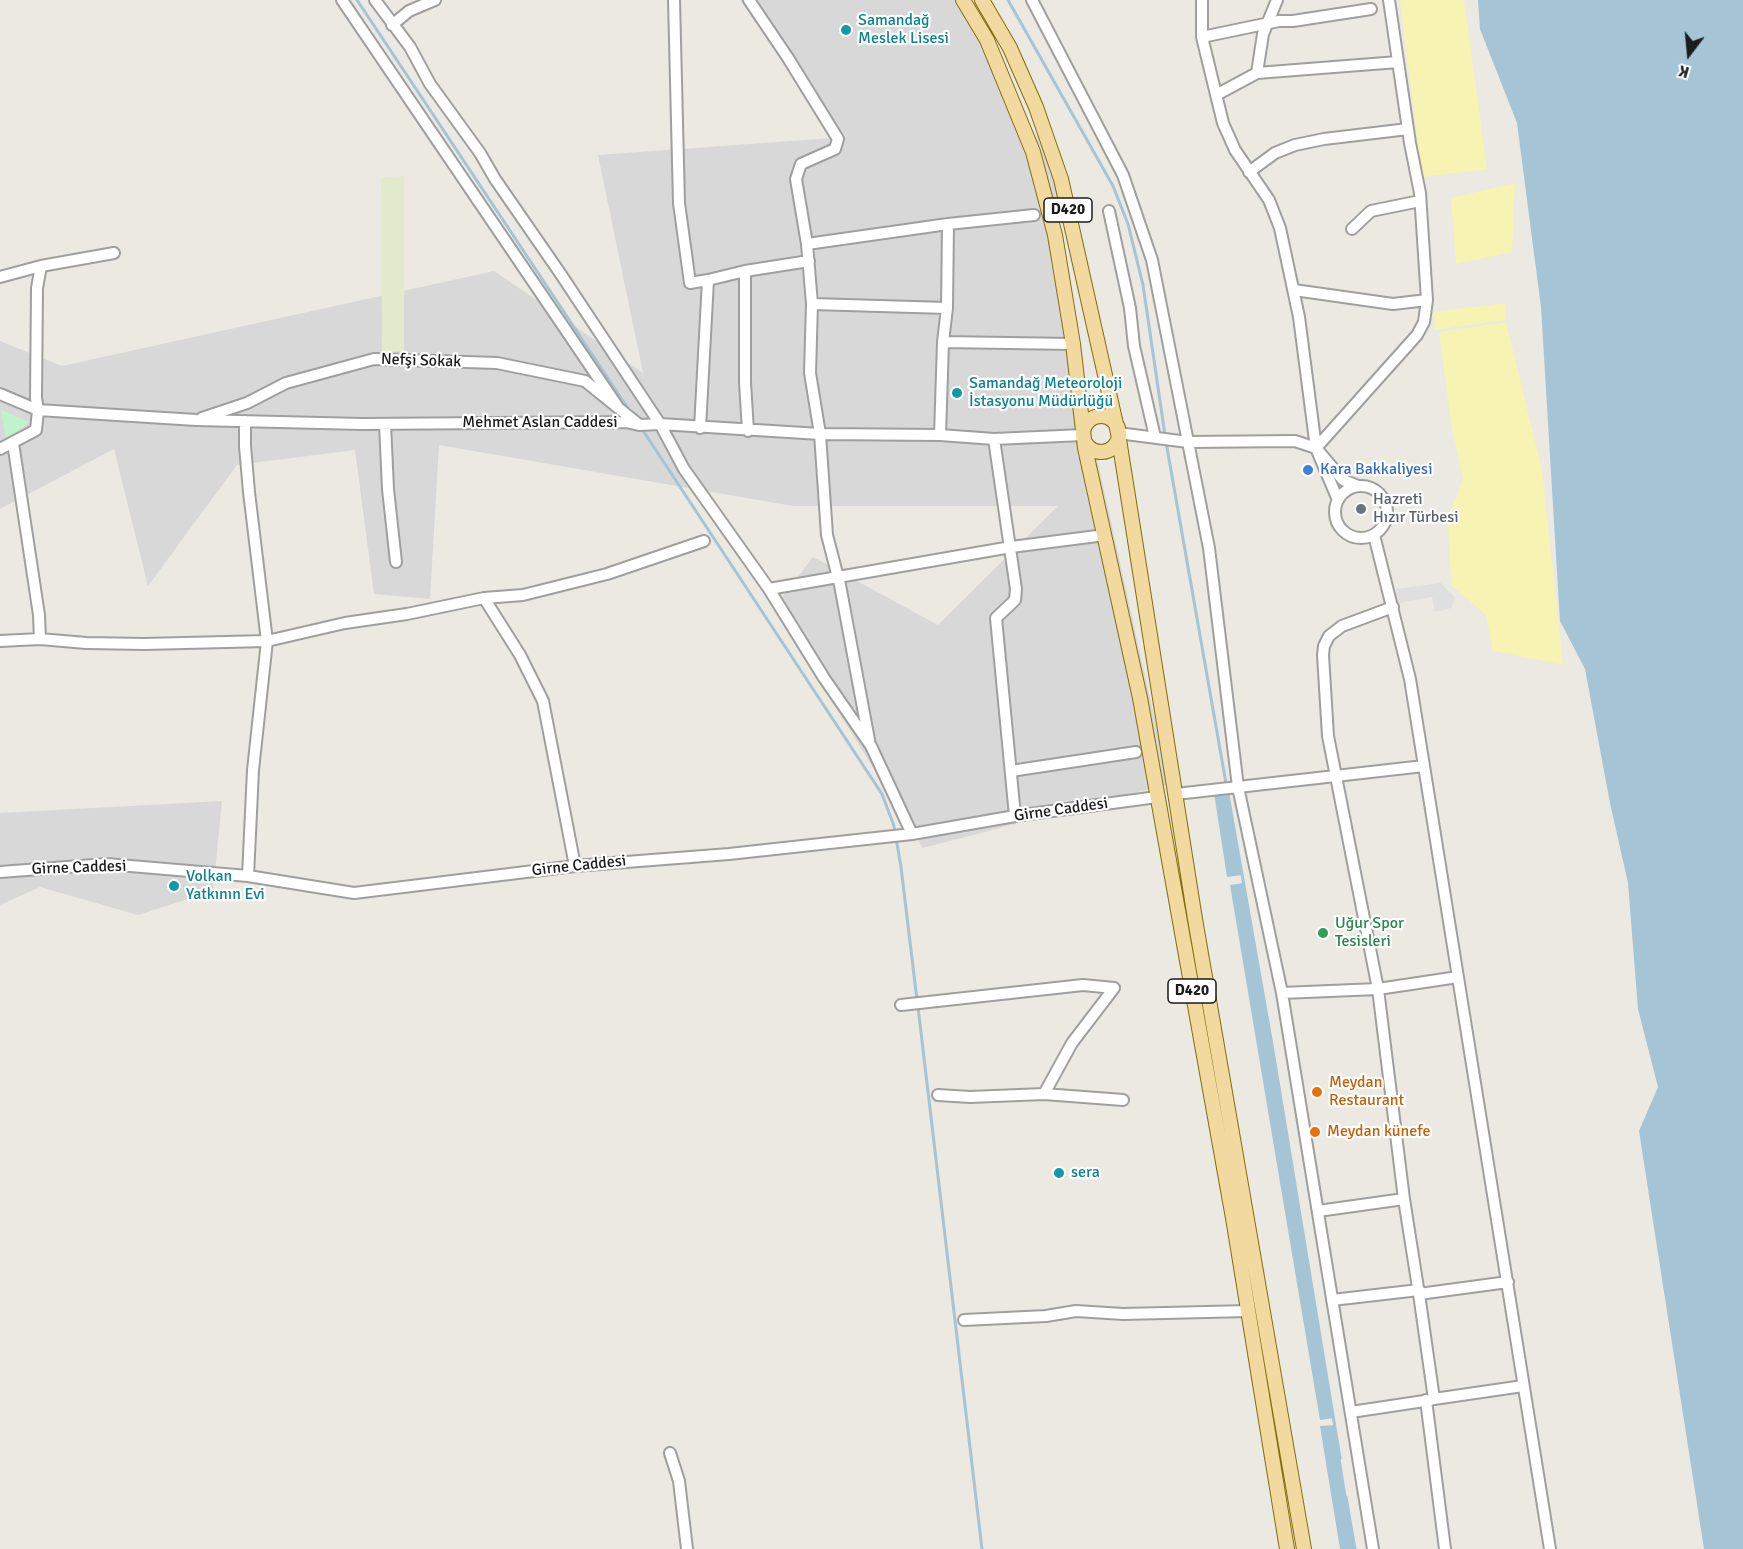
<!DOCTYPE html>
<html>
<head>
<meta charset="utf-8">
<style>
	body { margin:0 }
	#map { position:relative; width:1743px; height:1549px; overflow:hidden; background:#ebe9e1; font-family:Signika,sans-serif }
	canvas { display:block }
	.north { position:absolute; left:1659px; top:24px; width:60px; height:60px; -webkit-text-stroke:4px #fff; paint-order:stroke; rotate:196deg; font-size:16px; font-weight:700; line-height:24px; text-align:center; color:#1b1b1b }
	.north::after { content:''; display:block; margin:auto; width:21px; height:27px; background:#1b1b1b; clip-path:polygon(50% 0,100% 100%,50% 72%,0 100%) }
</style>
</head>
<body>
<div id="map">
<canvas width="1743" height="1549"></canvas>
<div class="north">K</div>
</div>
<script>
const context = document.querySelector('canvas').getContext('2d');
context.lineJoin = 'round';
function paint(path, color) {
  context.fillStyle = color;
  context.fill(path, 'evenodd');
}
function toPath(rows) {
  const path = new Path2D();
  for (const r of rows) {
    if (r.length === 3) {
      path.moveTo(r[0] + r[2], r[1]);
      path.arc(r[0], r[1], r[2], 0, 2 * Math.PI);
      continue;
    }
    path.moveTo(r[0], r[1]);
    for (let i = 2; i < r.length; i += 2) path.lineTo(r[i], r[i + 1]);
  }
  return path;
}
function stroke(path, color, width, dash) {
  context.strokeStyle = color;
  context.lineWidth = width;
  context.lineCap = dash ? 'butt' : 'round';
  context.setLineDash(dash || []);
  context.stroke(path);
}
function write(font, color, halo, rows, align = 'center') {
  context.font = font + ' Signika,sans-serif';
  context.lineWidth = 4.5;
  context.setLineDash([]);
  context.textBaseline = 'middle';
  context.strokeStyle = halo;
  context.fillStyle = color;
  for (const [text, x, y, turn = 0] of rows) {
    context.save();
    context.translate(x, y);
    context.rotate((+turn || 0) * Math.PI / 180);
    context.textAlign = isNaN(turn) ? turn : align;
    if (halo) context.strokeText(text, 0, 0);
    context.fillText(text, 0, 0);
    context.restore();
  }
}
paint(toPath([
	[740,0,956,0,1057,171,1065,295,1073,367,1090,426,1169,784,923,848,774,608,813,557,938,625,1058,506,793,506,439,445,430,599,374,594,355,450,237,465,148,586,114,449,0,509,0,341,62,366,494,271,643,373,598,155,846,137],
	[222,801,213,891,138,915,40,887,0,905,0,813]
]), '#d9d8d8');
paint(toPath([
	[404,176,404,351,382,352,381,178]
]), '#e3e9cd');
paint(toPath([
	[1400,0,1464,0,1487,169,1422,177],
	[1515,183,1512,252,1456,264,1451,198],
	[1505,303,1506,320,1435,330,1434,312],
	[1506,322,1542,470,1563,665,1493,651,1486,615,1451,585,1448,518,1463,479,1452,429,1439,332]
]), '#f7f3b3');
paint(toPath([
	[1,410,30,422,6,440]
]), '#c0f3cb');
paint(toPath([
	[1441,583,1455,598,1451,608,1435,612,1432,597,1398,603,1396,589]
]), '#dfdfdf');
paint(toPath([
	[1478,0,1743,0,1743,1549,1704,1549,1639,1131,1658,1087,1638,1009,1628,883,1610,803,1585,669,1560,621,1541,307,1517,123,1480,29],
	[1226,791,1242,875,1227,877,1214,793],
	[1244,883,1333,1418,1334,1418,1320,1420,1230,885],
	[1335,1425,1355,1549,1340,1549,1320,1426]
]), '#a5c4d6');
stroke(toPath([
	[357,0,631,413],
	[1008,0,1113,186,1128,224,1143,285,1165,435],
	[642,429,882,794,894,826,901,867,917,1000],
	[1166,442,1272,1045,1340,1458],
	[918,1007,982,1549],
	[1346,1497,1355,1549]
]), '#a5c4d6', 3);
const minor = toPath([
	[342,0,618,407],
	[375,0,410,47,430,84,480,153,495,179,560,273,660,424,684,469,769,589,824,678,871,746,912,834],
	[674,0,679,203,690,283,708,280],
	[749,0,788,58,838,139,835,149,801,164,796,179,807,244],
	[1032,0,1123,175,1152,260,1209,548,1238,787,1282,993,1373,1549],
	[1202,0,1202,37,1223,123,1235,150,1269,200,1280,228,1299,317,1316,448,1338,500],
	[392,25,409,11,435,0],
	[1202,37,1279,21,1293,21,1371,9],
	[1257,73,1263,34,1277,0],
	[1216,95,1257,73,1398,62],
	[1249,172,1275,153,1295,145,1324,139,1408,129],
	[1109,211,1130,308,1134,346,1155,437],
	[1352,229,1371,211,1420,201],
	[745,271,745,382,748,431],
	[0,277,41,266,114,253],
	[1294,290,1393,304,1427,300],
	[812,304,807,244,948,224],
	[943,342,1073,344],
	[0,394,38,410,196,420,362,424,626,422,639,425,660,424,820,434,940,435,994,439,1083,435],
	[202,418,247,403,286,383,374,359,497,363,585,381,637,423],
	[245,421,245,446,249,492,267,641,253,770,248,876],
	[385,424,388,489,396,562],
	[700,428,708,280,745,271,809,261],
	[1118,433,1188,442,1295,441,1316,448,1343,480,1358,486],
	[940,435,943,342,947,308,948,224,1034,215],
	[994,439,1016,589,1015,600,996,618,1015,816],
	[13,443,39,615,40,639],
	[1316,448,1417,335,1424,322,1427,300,1420,193,1410,143,1389,0],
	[0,449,36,430,38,410,36,398,37,288,41,266],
	[1361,512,26],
	[1374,535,1410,679,1550,1549],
	[769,589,1011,547,1105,535],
	[484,598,520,655,543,701,575,866],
	[1393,607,1342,626,1329,636,1324,646,1323,655,1328,736,1378,989,1404,1199,1419,1294,1508,1282],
	[0,641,40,639,86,643,144,644,267,641,345,623,407,614,484,598,523,595,607,574,704,541],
	[869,740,840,585,827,535,820,434,810,373,812,304,947,308],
	[1011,771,1136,752],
	[1176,794,1424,766],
	[0,872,107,864,248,876,354,893,575,866,729,854,912,834,1015,816,1157,797],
	[1282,993,1378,989,1458,977],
	[901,1005,1083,985,1114,988],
	[1044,1094,1072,1043,1114,988],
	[938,1095,970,1097,1044,1094,1123,1100],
	[1318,1211,1404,1199],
	[1419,1294,1434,1399,1523,1386],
	[1332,1300,1419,1290],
	[964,1320,1046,1316,1076,1311,1123,1314,1248,1311],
	[1426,1400,1445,1549],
	[1351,1412,1431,1400],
	[670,1453,679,1481,687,1549]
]);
const major = toPath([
	[963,0,987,40,1033,152,1055,235,1073,344,1085,448,1140,698,1233,1218,1287,1549],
	[982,0,1010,48,1036,107,1061,179,1118,433,1195,919,1304,1549],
	[1101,434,18]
]);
stroke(minor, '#9f9f9f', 14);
stroke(major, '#846d0d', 16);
stroke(minor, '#fff', 10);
stroke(major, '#f2d99f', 14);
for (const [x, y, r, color] of [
	[846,30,6,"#0f9aa8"],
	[957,393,6,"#0f9aa8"],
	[1308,470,6,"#3f7fe0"],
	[1361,509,6,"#6b7280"],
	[174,886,6,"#0f9aa8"],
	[1323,933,6,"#2e9e5b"],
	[1317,1092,6,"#e8710a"],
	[1315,1132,6,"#e8710a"],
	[1059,1173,6,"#0f9aa8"]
]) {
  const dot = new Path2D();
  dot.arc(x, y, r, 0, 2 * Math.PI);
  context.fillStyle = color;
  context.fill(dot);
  stroke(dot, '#fff', 2);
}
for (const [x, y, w] of [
	[1068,210,48],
	[1192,991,48]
]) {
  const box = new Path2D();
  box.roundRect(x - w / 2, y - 12, w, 24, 4.5);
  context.fillStyle = '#fff';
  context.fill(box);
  stroke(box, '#1b1b1b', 1.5);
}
write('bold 15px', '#1b1b1b', null, [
	["D420",1068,210],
	["D420",1192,991]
]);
write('16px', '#0d838f', '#fff', [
	["Samandağ",858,21],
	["Meslek Lisesi",858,39],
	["Samandağ Meteoroloji",969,384],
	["İstasyonu Müdürlüğü",969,402],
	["Volkan",186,877],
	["Yatkının Evi",186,895],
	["sera",1071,1173]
], 'left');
write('16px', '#1b1b1b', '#fff', [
	["Nefşi Sokak",421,361,2],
	["Mehmet Aslan Caddesi",540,423],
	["Girne Caddesi",1061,810,-8],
	["Girne Caddesi",579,866,-6],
	["Girne Caddesi",79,868,-2]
]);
write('16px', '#366cbe', '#fff', [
	["Kara Bakkaliyesi",1320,470]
], 'left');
write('16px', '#5b616d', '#fff', [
	["Hazreti",1373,500],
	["Hızır Türbesi",1373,518]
], 'left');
write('16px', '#27864d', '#fff', [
	["Uğur Spor",1335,924],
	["Tesisleri",1335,942]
], 'left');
write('16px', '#c56008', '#fff', [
	["Meydan",1329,1083],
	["Restaurant",1329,1101],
	["Meydan künefe",1327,1132]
], 'left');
</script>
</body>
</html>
